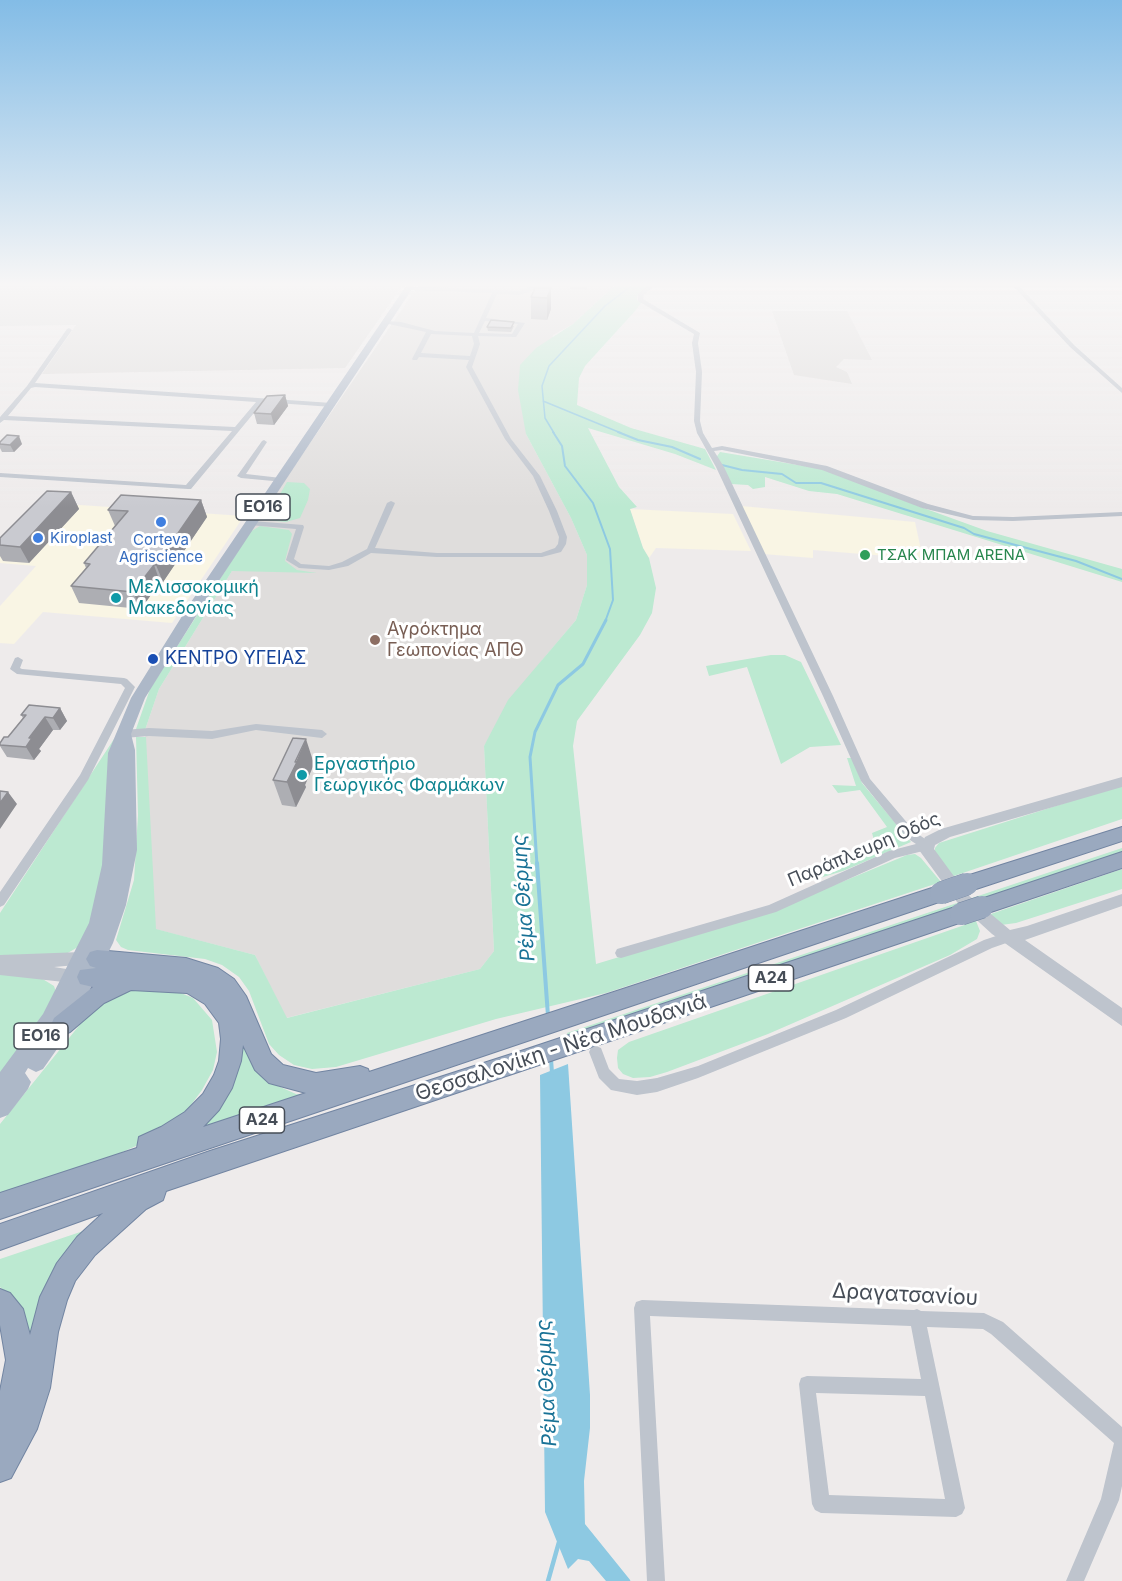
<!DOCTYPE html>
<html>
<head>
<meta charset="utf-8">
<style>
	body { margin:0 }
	canvas { display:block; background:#eeebeb }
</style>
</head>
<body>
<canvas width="1122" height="1581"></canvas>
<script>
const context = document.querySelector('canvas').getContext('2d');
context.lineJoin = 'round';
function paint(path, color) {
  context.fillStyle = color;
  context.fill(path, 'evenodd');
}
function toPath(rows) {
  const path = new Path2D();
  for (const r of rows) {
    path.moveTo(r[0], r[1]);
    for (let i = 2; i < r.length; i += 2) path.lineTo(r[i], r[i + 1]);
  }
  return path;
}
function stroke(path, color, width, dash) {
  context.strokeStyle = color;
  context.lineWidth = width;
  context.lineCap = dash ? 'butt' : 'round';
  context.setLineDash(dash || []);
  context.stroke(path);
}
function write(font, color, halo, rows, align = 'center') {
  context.font = font + ' Inter,sans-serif';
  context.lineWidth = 6;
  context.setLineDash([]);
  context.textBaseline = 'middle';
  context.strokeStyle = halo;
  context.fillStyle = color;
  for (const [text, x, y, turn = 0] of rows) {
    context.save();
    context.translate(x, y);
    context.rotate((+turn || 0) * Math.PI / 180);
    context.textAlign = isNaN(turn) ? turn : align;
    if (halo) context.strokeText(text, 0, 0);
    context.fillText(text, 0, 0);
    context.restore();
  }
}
paint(toPath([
	[50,503,244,516,172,623,43,612,14,644,0,643,0,606,36,566,0,563,0,555],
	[741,506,915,522,923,559,813,550,813,558,763,554],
	[630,509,733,514,751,551,656,548,649,558,643,548]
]), '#f9f5e4');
paint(toPath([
	[0,286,402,286,345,368,42,374,76,325,0,326],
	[418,286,614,286,573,324,553,335,526,434,571,518,587,555,587,585,576,620,543,659,484,746,494,951,480,969,286,1018,255,955,155,929,145,730,159,689,232,571,254,525],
	[772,311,847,311,872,360,844,359,836,367,847,372,852,384,794,375]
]), '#dfdddc');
paint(toPath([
	[614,286,648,286,637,296,637,300,642,302,635,311,585,366,579,378,577,405,631,428,705,449,716,470,675,454,588,428,619,487,637,507,630,509,643,548,649,558,656,588,652,613,640,635,577,721,573,746,596,964,769,912,907,855,915,854,921,858,941,882,606,993,496,1019,336,1067,312,1069,294,1065,279,1055,269,1044,249,991,239,977,222,965,205,959,128,950,121,947,116,940,134,880,138,815,136,737,146,737,156,929,255,955,287,1018,480,969,494,951,484,746,508,700,576,620,587,585,587,555,571,518,526,434,518,390,520,365,536,348,573,324],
	[720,452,828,470,918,506,987,531,1122,569,1122,582,837,494,809,491,765,477,765,487,753,489,748,485,731,484,715,459],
	[287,482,304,483,310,489,308,500,300,518,286,522,265,520],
	[260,526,289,530,292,534,285,561,297,570,317,573,232,571,159,689,145,730,136,729,150,689,250,532],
	[771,655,785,655,801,662,841,745,810,747,781,764,747,667,709,676,706,666],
	[114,739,107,852,91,925,78,947,66,954,0,958,0,913],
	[847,758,852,758,862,783,911,842,843,871,803,883,799,879,877,850,872,833,887,827,860,790,838,793,832,785,856,786],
	[1122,785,1122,819,951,877,935,855,935,848,939,843],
	[1122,848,1122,854,569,1040,567,1033],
	[1122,869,1122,889,1016,923,1001,925,985,916],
	[976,921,980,931,977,939,950,955,768,1034,667,1072,650,1077,633,1078,623,1074,618,1068,617,1058,618,1050,629,1042],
	[0,974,41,978,54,986,56,992,55,999,0,1084],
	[139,989,176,991,193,998,212,1020,217,1052,213,1070,202,1090,185,1113,145,1142,100,1162,0,1195,0,1124,94,1007,121,992],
	[238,1020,269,1082,296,1094,311,1096,186,1137,200,1125],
	[110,1222,89,1242,0,1452,13,1300,0,1287,0,1259]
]), '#bce9d1');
paint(toPath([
	[568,1064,590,1395,590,1428,584,1481,585,1526,626,1581,606,1581,589,1561,578,1559,568,1569,545,1512,540,1075]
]), '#8dc9e2');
stroke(toPath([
	[543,401,621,433],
	[554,433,545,418,542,386,549,366,605,306,631,286]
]), '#8dc9e2', 1.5);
stroke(toPath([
	[553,432,562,446,565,466,593,503,610,549,613,600,605,622],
	[618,432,638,440,672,447,700,459],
	[722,465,742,470,782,474,796,483,821,483,964,528,974,534,1076,561,1122,579]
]), '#8dc9e2', 2);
stroke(toPath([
	[537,865,530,757,535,732,558,685,583,664,606,620]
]), '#8dc9e2', 3);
stroke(toPath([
	[537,863,548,1016],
	[551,1059,552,1073]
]), '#8dc9e2', 4);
stroke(toPath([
	[582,1524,628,1581],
	[548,1581,559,1542]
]), '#8dc9e2', 4.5);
const trunk = toPath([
	[1122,827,1122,841,967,892,960,890,957,884,960,878,1122,827],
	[1122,852,1122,868,982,915,975,913,972,907,975,901,1122,852],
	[941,885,948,887,951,893,948,899,0,1219,0,1193,137,1148,139,1137,161,1127,185,1112,203,1094,214,1075,219,1061,221,1039,219,1023,205,1004,187,993,131,990,104,1003,70,1032,62,1035,54,1032,51,1025,54,1018,93,987,80,984,77,977,80,970,96,968,90,966,86,959,90,952,97,950,186,958,218,968,234,979,246,996,271,1054,283,1065,316,1073,360,1066,368,1069,369,1072,941,885],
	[243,1045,255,1070,269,1083,306,1093,203,1127,219,1110,232,1088,241,1061,243,1045],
	[961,905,968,908,971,914,968,920,166,1191,163,1200,146,1209,95,1255,75,1281,67,1300,58,1332,50,1388,37,1429,11,1478,0,1482,0,1391,6,1360,0,1325,0,1289,10,1293,23,1309,30,1335,40,1297,57,1263,77,1237,103,1213,0,1250,0,1224,210,1151,524,1050,961,905]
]);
stroke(trunk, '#7285a2', 2);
paint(toPath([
	[531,286,538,286,529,292,519,295,497,294,486,318,525,323,516,337,478,336,480,344,472,367,511,439,540,476,557,511,567,537,566,544,561,552,542,557,437,557,371,553,348,566,329,570,299,568,286,560,296,529,249,525,249,521,252,521,303,525,304,527,294,559,301,564,329,566,342,562,367,549,387,503,391,501,395,503,375,548,437,553,541,553,555,548,558,544,559,537,549,511,533,476,505,439,466,367,469,360,419,357,417,360,413,360,412,359,426,332,384,323,387,321,401,322,435,331,474,333,492,293,409,290,406,288,409,286,519,291,531,286],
	[485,321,518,324,512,334,479,333,485,321],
	[431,334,472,336,474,344,470,356,421,353,431,334],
	[648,286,654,286,644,295,643,299,700,333,698,343,702,372,700,421,703,433,712,448,722,446,827,466,928,504,973,516,1013,517,1122,512,1122,516,1013,521,973,520,922,508,822,470,722,450,714,451,724,467,833,696,870,779,915,832,931,843,933,846,931,849,895,858,776,912,621,958,617,957,615,953,617,949,769,905,889,851,916,844,907,838,861,781,823,696,716,467,697,433,694,421,696,372,692,343,694,334,638,301,638,294,648,286],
	[1013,286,1019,286,1074,345,1122,388,1122,393,1070,347,1013,286],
	[69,328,72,330,35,383,332,403,335,405,332,407,263,402,191,489,188,489,0,477,0,473,186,485,232,431,4,420,0,423,0,417,27,386,67,329,69,328],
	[35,387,256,402,235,427,8,416,31,388,35,387],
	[264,440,267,442,246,474,281,478,285,480,284,482,241,478,237,476,262,441,264,440],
	[18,657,23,660,20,668,22,669,124,678,127,679,135,687,88,780,4,905,0,907,0,892,80,775,125,688,121,684,17,674,10,669,15,658,18,657],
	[256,724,322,730,327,734,322,738,256,730,212,739,149,736,124,738,119,734,124,730,149,728,212,731,256,724],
	[1008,932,1012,933,1014,937,1012,941,992,948,846,1018,698,1078,657,1092,637,1095,611,1090,599,1078,589,1052,591,1048,596,1046,601,1048,609,1069,619,1079,637,1081,657,1078,698,1066,836,1010,984,940,1008,932],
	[642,1300,914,1310,917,1309,921,1311,984,1313,1003,1322,1122,1427,1122,1486,1119,1500,1084,1581,1066,1581,1101,1499,1114,1443,991,1334,983,1329,927,1327,965,1508,962,1514,956,1517,821,1513,815,1510,812,1504,799,1384,801,1378,807,1376,921,1379,911,1326,650,1316,665,1581,647,1581,634,1308,636,1302,642,1300],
	[816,1393,925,1396,945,1499,829,1495,816,1393]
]), '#bec4cd');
paint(toPath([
	[1122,777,1122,787,950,837,935,845,934,849,967,894,1010,930,1027,926,1122,894,1122,906,1025,940,1122,1008,1122,1026,992,934,957,902,919,850,925,837,941,829,1122,777],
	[82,952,88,954,90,959,88,964,54,967,79,971,81,976,79,981,73,983,0,975,0,955,82,952]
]), '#bec4cd');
paint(toPath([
	[406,286,414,286,203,605,145,698,131,734,135,750,137,850,126,905,113,943,69,1032,43,1069,36,1072,28,1068,25,1073,31,1082,28,1089,8,1115,0,1118,0,1072,43,1014,89,923,102,865,108,753,131,698,189,605,406,286]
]), '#adb8c8');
paint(trunk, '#9aa9bf');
const trunkBridge = toPath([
	[941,893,967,884],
	[961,914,982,907]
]);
stroke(trunkBridge, '#7285a2', 23, []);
stroke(trunkBridge, '#9aa9bf', 22);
paint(toPath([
	[570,286,587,286,587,290,570,289],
	[551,288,551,309,547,320,531,319,531,297],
	[514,326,511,332,488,331,487,327],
	[285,395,288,406,274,425,257,424,254,413],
	[0,442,22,444,14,452,2,452,0,448],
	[71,492,79,509,29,563,3,561,0,556,0,538],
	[201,500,207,517,163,582,160,582,141,609,79,603,71,586,86,568,84,563,115,526,108,510],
	[60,708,67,721,60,730,53,730,39,749,41,751,34,760,7,757,0,746,0,743,8,737,23,718,21,715],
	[314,764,305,785,306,787,296,807,282,805,273,780]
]), '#adaeb3');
paint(toPath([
	[551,288,551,309,547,320,547,298],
	[285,395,288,406,274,425,271,414],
	[19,436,22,444,14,452,10,445],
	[71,492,79,509,29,563,20,547],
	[201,500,207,517,163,582,156,565],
	[154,565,160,582,141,609,133,592],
	[60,708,67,721,60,730,53,718],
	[45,717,53,730,39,749,41,751,34,760,26,747,29,738],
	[306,739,314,764,305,785,306,787,296,807,287,782],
	[8,792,17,804,0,829,0,803]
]), '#8d8d92');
const building = toPath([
	[535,288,551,288,547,298,531,297,535,288],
	[491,320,514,322,511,328,487,327,491,320],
	[285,395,271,414,254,413,267,396,285,395],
	[7,435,19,436,10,445,0,444,0,442,7,435],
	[47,491,71,492,20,547,0,545,0,538,47,491],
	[121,495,201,500,156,565,154,565,133,592,71,586,90,564,84,563,128,511,108,510,121,495],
	[29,705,60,708,53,718,45,717,29,738,32,738,26,747,0,745,0,743,4,737,8,737,26,715,21,715,29,705],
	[293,738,306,739,295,762,297,762,287,782,273,780,293,738],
	[0,791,8,792,0,803,0,791]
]);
paint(building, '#c9cad0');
stroke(building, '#8d8d92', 1.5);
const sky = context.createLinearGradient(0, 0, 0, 508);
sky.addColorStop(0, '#83bce6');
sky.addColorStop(0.56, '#f7f6f6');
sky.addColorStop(1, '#f7f6f600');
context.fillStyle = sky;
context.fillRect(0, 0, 1122, 508);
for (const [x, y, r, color] of [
	[161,522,6,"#3f7fe0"],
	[38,538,6,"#3f7fe0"],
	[865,555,6,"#2e9e5b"],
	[116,598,6,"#0f9aa8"],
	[375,640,6,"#8d6e63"],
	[153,659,6,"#1a4fb4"],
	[302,775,6,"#0f9aa8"]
]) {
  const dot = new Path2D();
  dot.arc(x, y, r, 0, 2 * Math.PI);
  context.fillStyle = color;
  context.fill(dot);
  stroke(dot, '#fff', 2);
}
write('15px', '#366cbe', '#fff', [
	["Kiroplast",50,538],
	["Corteva",161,540,"center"],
	["Agriscience",161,557,"center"]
], 'left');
write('15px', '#27864d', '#fff', [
	["ΤΣΑΚ ΜΠΑΜ ARENA",877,555]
], 'left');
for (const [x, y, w] of [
	[263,507,54],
	[771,978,45],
	[41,1036,54],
	[262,1120,45]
]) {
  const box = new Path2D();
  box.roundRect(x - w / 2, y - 13, w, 26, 4.5);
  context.fillStyle = '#fff';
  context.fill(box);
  stroke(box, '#464d57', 1.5);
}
write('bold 16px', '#464d57', null, [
	["ΕΟ16",263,507],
	["Α24",771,978],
	["ΕΟ16",41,1036],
	["Α24",262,1120]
]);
write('18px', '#0d838f', '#fff', [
	["Μελισσοκομική",128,588],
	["Μακεδονίας",128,609],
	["Εργαστήριο",314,765],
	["Γεωργικός Φαρμάκων",314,786]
], 'left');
write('18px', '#785e54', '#fff', [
	["Αγρόκτημα",387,630],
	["Γεωπονίας ΑΠΘ",387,651]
], 'left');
write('18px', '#164399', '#fff', [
	["ΚΕΝΤΡΟ ΥΓΕΙΑΣ",165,659]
], 'left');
write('18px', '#464d57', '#fff', [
	["Παράπλευρη Οδός",864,850,-23]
]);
write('italic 20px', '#197296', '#fff', [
	["Ρέμα Θέρμης",524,898,-94],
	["Ρέμα Θέρμης",547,1383,-93]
]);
write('21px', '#464d57', '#fff', [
	["Θεσσαλονίκη - Νέα Μουδανιά",561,1048,-18],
	["Δραγατσανίου",905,1295,3]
]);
</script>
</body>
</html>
